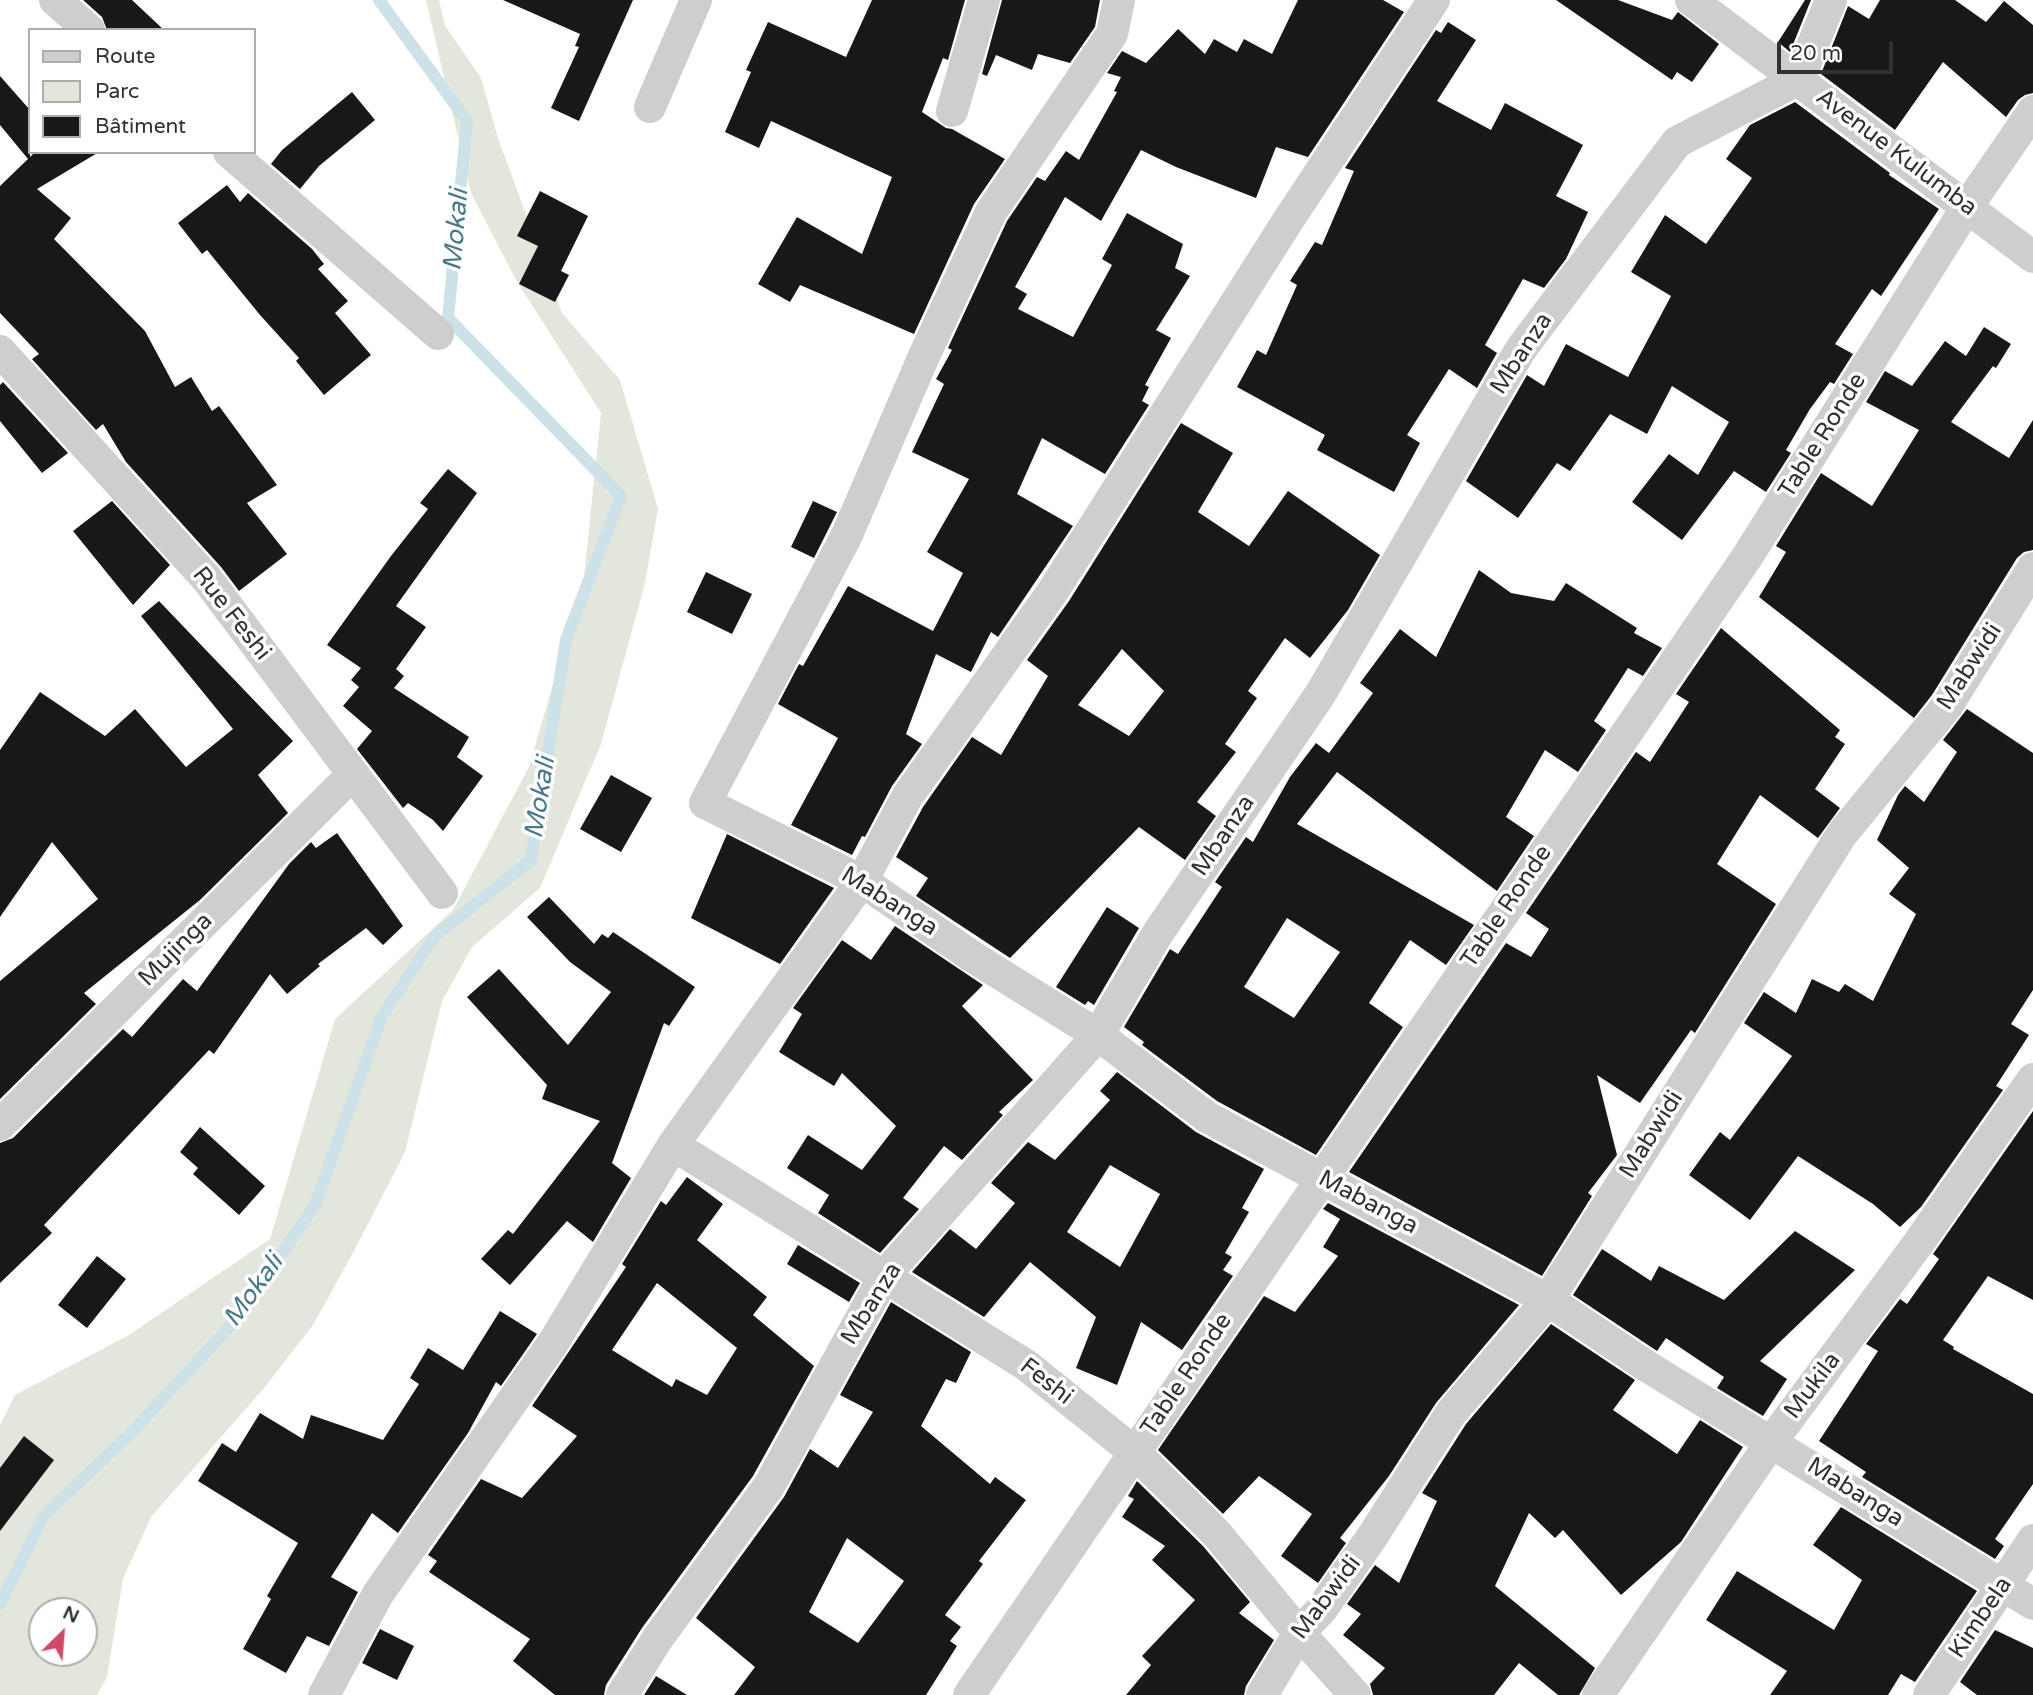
<!DOCTYPE html>
<html>
<head>
<meta charset="utf-8">
<style>
	body { margin:0 }
	#map { position:relative; width:2033px; height:1695px; overflow:hidden; background:#fff; font-family:"Varela Round",sans-serif }
	canvas { display:block }
	.legend { position:absolute; left:28px; top:28px; width:228px; height:126px; box-sizing:border-box; background:#fff; border:2px solid #adadad; margin:0; padding:9px 12px; list-style:none; font-size:21px; color:#313131 }
	.legend li { display:flex; align-items:center; gap:14px; height:35px }
	.legend b { width:35px; border:2px solid #adadad }
	.north { position:absolute; left:28px; top:1597px; width:70px; height:70px; box-sizing:border-box; background:#fff; border:2px solid #adadad; border-radius:50%; rotate:25deg; font-size:19px; font-weight:700; line-height:28px; text-align:center; color:#313131 }
	.north::after { content:''; display:block; margin:auto; width:24px; height:32px; background:#d34866; clip-path:polygon(50% 0,100% 100%,50% 72%,0 100%) }
	.scale { position:absolute; left:1777px; top:42px; width:116px; height:32px; box-sizing:border-box; border:4px solid #313131; border-top:0; padding-left:9px; font-size:21px; line-height:24px; white-space:nowrap; color:#313131; -webkit-text-stroke:5px #fff; paint-order:stroke }
</style>
</head>
<body>
<div id="map">
<canvas width="2033" height="1695"></canvas>
<ul class="legend">
<li><b style="height:9px;background:#cecece"></b>Route</li>
<li><b style="height:19px;background:#e3e7db"></b>Parc</li>
<li><b style="height:19px;background:#181818"></b>Bâtiment</li>
</ul>
<div class="north">N</div>
<div class="scale">20 m</div>
</div>
<script>
const context = document.querySelector('canvas').getContext('2d');
context.lineJoin = 'round';
function paint(path, color) {
  context.fillStyle = color;
  context.fill(path, 'evenodd');
}
function toPath(rows) {
  const path = new Path2D();
  for (const r of rows) {
    path.moveTo(r[0], r[1]);
    for (let i = 2; i < r.length; i += 2) path.lineTo(r[i], r[i + 1]);
  }
  return path;
}
function stroke(path, color, width, dash) {
  context.strokeStyle = color;
  context.lineWidth = width;
  context.lineCap = dash ? 'butt' : 'round';
  context.setLineDash(dash || []);
  context.stroke(path);
}
function write(font, color, halo, rows, align = 'center') {
  context.font = font + ' "Varela Round",sans-serif';
  context.lineWidth = 7;
  context.setLineDash([]);
  context.textBaseline = 'middle';
  context.strokeStyle = halo;
  context.fillStyle = color;
  for (const [text, x, y, turn = 0] of rows) {
    context.save();
    context.translate(x, y);
    context.rotate((+turn || 0) * Math.PI / 180);
    context.textAlign = isNaN(turn) ? turn : align;
    if (halo) context.strokeText(text, 0, 0);
    context.fillText(text, 0, 0);
    context.restore();
  }
}
paint(toPath([
	[426,0,439,0,445,26,481,78,498,138,562,313,620,380,658,509,645,583,601,744,540,888,472,947,442,1001,405,1152,354,1251,313,1325,264,1388,151,1517,123,1579,107,1677,97,1695,0,1695,0,1425,15,1395,129,1335,270,1239,335,1019,453,910,529,767,584,577,601,413,516,280,471,193],
	[42,1611,84,1611,84,1653,42,1653]
]), '#e3e7db');
stroke(toPath([
	[0,1604,43,1517,135,1429,240,1315,315,1205,382,1016,435,936,531,860,566,640,621,496,448,318,467,121,379,0]
]), '#cde1e8', 12);
paint(toPath([
	[83,0,132,0,164,30,107,30,102,17],
	[503,0,633,0,579,121,551,108,579,47,575,46,580,34],
	[872,0,965,0,948,60,943,58,922,112,946,128,952,129,1005,159,974,204,914,334,800,285,790,302,758,284,797,217,862,254,892,177,771,121,759,148,725,132,751,72,746,70,768,22,846,57],
	[1002,0,1100,0,1095,27,1070,63,1038,54,1032,70,996,55,987,76,982,74],
	[1298,0,1383,0,1404,12,1308,157,1276,147,1256,198,1176,167,1141,150,1101,221,1065,197,1015,287,1027,294,1018,309,1073,337,1112,265,1102,259,1127,213,1183,244,1175,268,1190,276,1156,330,1171,338,1145,385,1149,387,1142,401,1149,405,1105,474,1042,438,1017,494,1073,526,998,637,991,632,971,672,936,654,906,734,922,744,892,786,865,837,862,836,852,855,791,825,838,738,778,704,799,664,803,666,848,586,933,631,963,573,927,552,969,479,912,452,944,384,936,379,952,350,948,348,1007,221,1037,177,1045,181,1066,151,1079,160,1117,92,1114,91,1121,77,1107,73,1122,51,1146,63,1178,29,1205,54,1214,39,1237,52,1244,39,1272,54],
	[1556,0,1618,0,1672,20,1678,12,1719,44,1692,82,1677,72,1672,80],
	[1805,0,1811,0,1790,52,1778,42],
	[1880,0,1955,0,1986,22,2004,1,2033,25,2033,93,2025,95,2018,100,2006,117,1943,62,1895,130,1821,74,1848,6,1869,19],
	[1448,22,1476,40,1437,101,1491,130,1505,103,1583,145,1556,196,1588,212,1566,259,1544,288,1523,279,1485,345,1497,353,1477,388,1449,369,1407,435,1420,443,1394,492,1317,450,1325,435,1237,387,1257,350,1266,355,1297,285,1290,281,1315,242,1322,245,1354,171,1345,168,1436,30,1441,33],
	[0,76,30,110,30,157,35,152,99,152,37,189,71,218,54,239,145,331,175,387,191,377,212,411,219,406,277,485,247,503,287,554,239,591,221,567,126,462,103,424,96,430,32,359,39,354,0,313,0,186,28,159,0,125],
	[352,92,375,120,319,166,300,189,271,164,282,150],
	[1795,102,1890,173,1889,175,1939,209,1881,296,1872,289,1835,344,1853,354,1834,384,1830,382,1810,409,1786,450,1791,453,1766,492,1734,471,1682,540,1632,502,1669,454,1698,475,1729,422,1672,386,1647,434,1610,414,1570,471,1557,463,1518,518,1466,481,1527,375,1544,386,1566,344,1628,377,1671,296,1631,272,1665,215,1706,244,1752,178,1726,159,1750,125],
	[227,185,240,202,248,193,312,249,324,264,318,269,348,301,335,313,371,355,324,395,296,361,299,358,260,315,207,250,202,254,178,223],
	[540,191,588,216,561,271,569,275,555,302,519,284,538,246,517,236],
	[1984,327,2011,344,1996,368,1993,366,1951,422,2009,458,2033,420,2033,550,2024,552,2017,558,1932,695,1914,718,1759,597,1786,552,1776,546,1821,473,1872,506,1919,430,1866,402,1885,371,1912,386,1945,341,1966,356],
	[3,382,68,453,42,473,0,421,0,385],
	[1181,423,1233,453,1198,512,1249,546,1288,491,1380,555,1348,610,1310,658,1285,638,1248,691,1257,698,1225,744,1236,752,1197,802,1216,816,1185,860,1139,827,1010,958,916,896,928,878,896,857,923,807,972,737,1001,755,1048,676,1027,660,1069,601],
	[1122,649,1164,691,1129,736,1078,705],
	[448,469,477,493,396,606,426,627,396,669,404,676,394,688,469,737,457,757,483,776,443,831,433,820,408,803,403,808,357,749,372,731,343,706,359,687,351,680,361,668,327,645,391,556,428,509,420,503],
	[112,501,170,565,133,605,73,531],
	[813,501,837,512,814,558,791,547],
	[1479,570,1511,593,1554,601,1566,583,1637,628,1634,633,1662,648,1643,676,1628,668,1594,721,1606,730,1578,772,1545,750,1506,817,1534,836,1497,891,1337,772,1297,824,1474,925,1446,965,1410,940,1369,1003,1403,1027,1316,1155,1217,1101,1142,1045,1144,1042,1124,1027,1170,949,1178,954,1222,887,1215,882,1246,837,1253,842,1290,777,1316,743,1329,753,1373,693,1360,683,1400,629,1436,657],
	[1287,918,1340,952,1294,1018,1244,987],
	[706,572,752,594,732,634,687,612],
	[159,601,293,741,258,775,288,813,200,900,84,993,96,1004,0,1099,0,981,98,899,52,842,0,917,0,750,40,692,105,736,135,709,186,767,233,729,141,616],
	[1721,628,1840,730,1835,737,1845,744,1815,789,1840,808,1818,838,1760,795,1717,864,1776,904,1695,1033,1691,1030,1640,1103,1597,1075,1617,1155,1588,1193,1592,1196,1542,1276,1349,1172,1506,943,1531,957,1549,929,1526,913,1636,752,1650,762,1689,702,1676,694],
	[1967,709,2033,753,2033,990,2011,1024,2029,1035,1996,1086,2003,1090,1921,1207,1900,1227,1873,1204,1798,1156,1750,1220,1689,1175,1720,1132,1730,1140,1792,1056,1744,1023,1764,992,1796,1013,1812,979,1839,992,1845,984,1873,1001,1916,914,1889,894,1909,868,1877,840,1898,795,1905,786,1924,802,1957,752,1943,740],
	[611,775,652,798,621,852,580,829],
	[337,833,403,926,383,945,366,928,318,964,320,966,287,994,270,974,214,1054,209,1050,44,1225,52,1233,0,1283,0,1143,13,1138,123,1029,132,1037,183,979,197,991,289,864,311,842,316,848],
	[727,834,834,888,780,964,691,918],
	[549,897,594,944,602,934,608,938,613,932,695,987,669,1026,664,1023,612,1163,631,1178,593,1242,567,1221,510,1285,481,1259,508,1230,513,1234,600,1121,542,1099,547,1085,467,997,499,969,568,1045,611,992,570,962,527,917],
	[1107,907,1139,928,1094,1005,1088,1001,1085,1005,1056,987],
	[895,926,983,985,962,1006,1033,1080,999,1112,1003,1115,962,1160,944,1146,903,1198,919,1209,880,1253,818,1213,829,1195,787,1168,808,1135,862,1170,896,1126,842,1073,834,1086,779,1052,802,1014,793,1008,842,940,871,960],
	[1117,1072,1196,1132,1264,1169,1242,1208,1249,1212,1225,1253,1232,1257,1223,1270,1233,1276,1182,1350,1141,1322,1117,1385,1076,1368,1096,1317,1030,1262,984,1317,912,1272,950,1229,976,1249,1015,1203,991,1183,1028,1142,1055,1160,1110,1100,1100,1091],
	[1110,1165,1160,1194,1120,1267,1067,1232],
	[2033,1111,2033,1300,1988,1276,1943,1340,1954,1347,1953,1349,2033,1394,2033,1484,1995,1539,2004,1546,1995,1559,1862,1477,1866,1472,1819,1441,1878,1351,1866,1344,1900,1299,1907,1304,1939,1259,1933,1254],
	[200,1127,265,1186,239,1215,193,1174,198,1168,180,1152],
	[687,1177,723,1204,697,1240,767,1297,753,1315,814,1366,753,1476,642,1628,606,1685,604,1695,555,1695,513,1661,530,1639,429,1572,437,1561,428,1555,481,1479,522,1498,577,1436,532,1406,626,1267,622,1264,661,1201,666,1205],
	[657,1283,737,1348,707,1395,676,1379,672,1387,612,1350],
	[1328,1203,1519,1305,1436,1403,1389,1476,1340,1538,1346,1543,1318,1583,1281,1556,1312,1514,1259,1476,1223,1514,1158,1450,1264,1296,1295,1312,1338,1256,1323,1247,1340,1219,1323,1209],
	[1795,1231,1855,1270,1760,1361,1787,1379,1763,1416,1717,1388,1724,1377,1666,1338,1657,1351,1573,1295,1602,1249,1651,1281,1659,1266,1724,1300],
	[798,1245,860,1283,849,1302,787,1264],
	[97,1256,126,1279,87,1328,58,1305],
	[891,1302,971,1352,956,1383,946,1379,921,1426,990,1484,995,1477,1026,1500,979,1561,983,1564,945,1615,961,1627,950,1641,957,1646,926,1695,734,1695,755,1667,696,1618,784,1497,810,1449,838,1468,873,1412,840,1395],
	[847,1538,904,1581,858,1643,809,1612],
	[500,1311,537,1334,501,1386,496,1382,468,1433,398,1533,372,1513,331,1577,358,1592,329,1646,307,1636,286,1673,243,1649,271,1599,267,1596,298,1543,198,1481,222,1443,236,1452,260,1413,303,1439,311,1415,383,1440,419,1384,410,1378,428,1348,463,1370],
	[1551,1324,1635,1380,1613,1410,1677,1454,1700,1420,1743,1447,1681,1542,1621,1595,1563,1530,1555,1538,1529,1513,1495,1586,1595,1668,1579,1695,1558,1695,1519,1663,1494,1695,1373,1695,1370,1684,1385,1668,1343,1635,1361,1614,1347,1604,1375,1565,1399,1583,1437,1501,1422,1493,1466,1424],
	[24,1436,54,1460,0,1531,0,1468],
	[1137,1481,1203,1546,1250,1602,1239,1613,1274,1640,1246,1686,1244,1695,1126,1695,1151,1665,1142,1656,1195,1600,1152,1560,1165,1546,1122,1517,1134,1499,1128,1496],
	[1841,1507,1977,1591,1915,1682,1901,1674,1888,1695,1770,1695,1787,1671,1706,1620,1737,1571,1834,1630,1862,1580,1813,1545],
	[380,1629,414,1646,397,1680,362,1663],
	[1995,1630,2033,1648,2033,1695,1977,1695,1960,1682],
	[656,1676,687,1695,644,1695]
]), '#181818');
stroke(toPath([
	[55,0,89,30],
	[1119,0,1112,34,991,212,924,356,846,537,705,803,862,881,973,957,1098,1035,1207,1117,1548,1300,1645,1365,2033,1604],
	[1691,0,2033,257],
	[650,107,696,0],
	[952,111,984,0],
	[229,152,438,334],
	[0,351,207,579,442,893],
	[0,1125,352,775],
	[673,1145,1026,1365,1134,1452,1217,1534,1299,1633,1355,1695],
	[324,1695,378,1594,553,1343,673,1145,862,881,907,797,1053,591,1289,219,1434,0],
	[622,1695,658,1638,769,1486,885,1275,1098,1035,1158,933,1321,693,1521,349,1677,142,1799,79,1831,0],
	[969,1695,1747,557,1967,207,2033,111],
	[1262,1695,1299,1633,1321,1610,1372,1537,1451,1413,1548,1300,1842,834,1947,706,2033,568],
	[1598,1695,1772,1441,1920,1241,2033,1079],
	[1929,1695,2033,1540]
]), '#cecece', 32);
write('24px', '#313131', '#fff', [
	["Avenue Kulumba",1896,153,37],
	["Mbanza",1522,354,-57],
	["Table Ronde",1823,436,-58],
	["Rue Feshi",231,614,52],
	["Mabwidi",1970,667,-57],
	["Mbanza",1224,836,-56],
	["Mabanga",889,902,32],
	["Table Ronde",1507,907,-56],
	["Mujinga",176,950,-45],
	["Mabwidi",1652,1135,-58],
	["Mabanga",1368,1203,28],
	["Mbanza",872,1304,-58],
	["Table Ronde",1187,1375,-56],
	["Feshi",1046,1382,38],
	["Mukila",1813,1386,-53],
	["Mabanga",1855,1493,32],
	["Mabwidi",1327,1598,-53],
	["Kimbela",1981,1618,-56]
]);
write('italic 26px', '#477a8b', '#fff', [
	["Mokali",457,230,-85],
	["Mokali",541,798,-81],
	["Mokali",254,1291,-54]
]);
</script>
</body>
</html>
